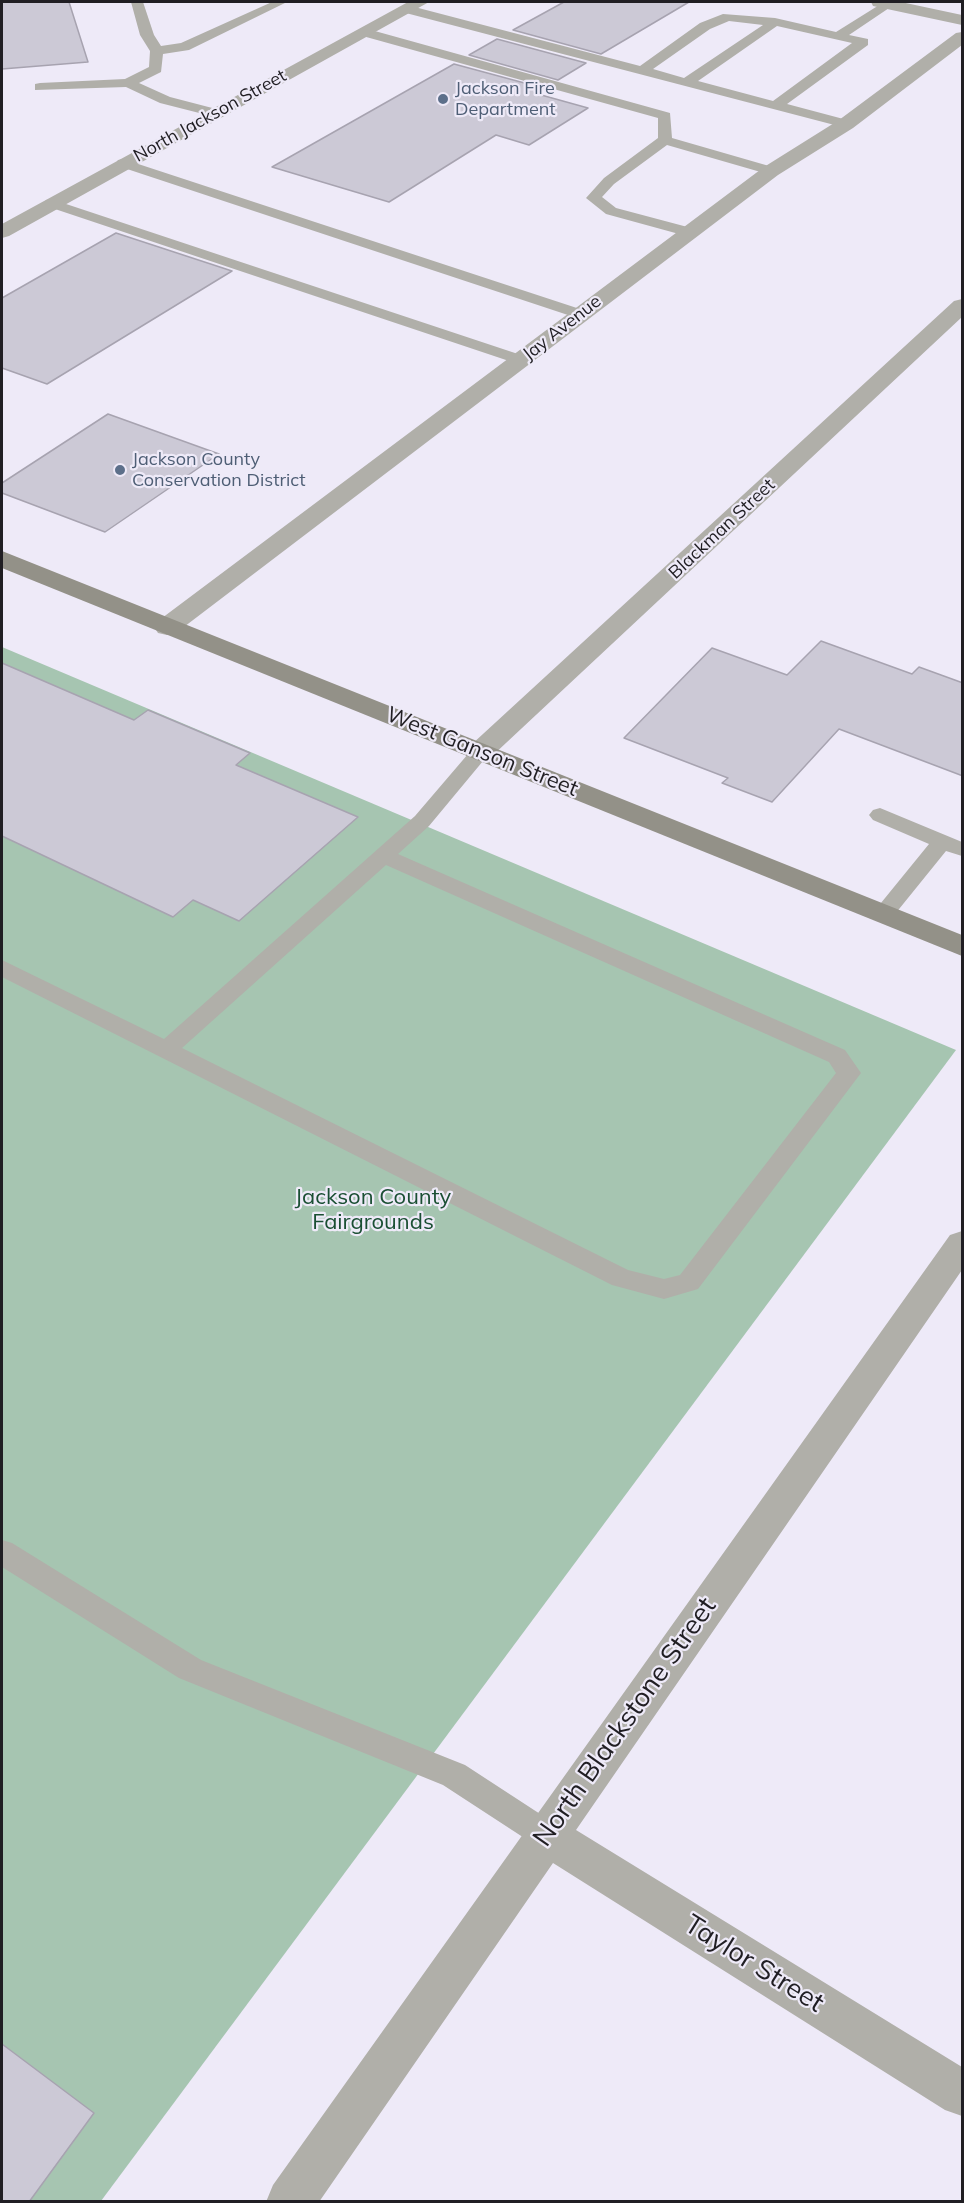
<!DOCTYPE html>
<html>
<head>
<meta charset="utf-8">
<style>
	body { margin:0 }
	#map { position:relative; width:964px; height:2203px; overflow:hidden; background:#eeeaf8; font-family:Mulish,sans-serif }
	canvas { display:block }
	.frame { position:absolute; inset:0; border:3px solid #201e23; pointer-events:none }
</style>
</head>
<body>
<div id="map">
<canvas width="964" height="2203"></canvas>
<div class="frame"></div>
</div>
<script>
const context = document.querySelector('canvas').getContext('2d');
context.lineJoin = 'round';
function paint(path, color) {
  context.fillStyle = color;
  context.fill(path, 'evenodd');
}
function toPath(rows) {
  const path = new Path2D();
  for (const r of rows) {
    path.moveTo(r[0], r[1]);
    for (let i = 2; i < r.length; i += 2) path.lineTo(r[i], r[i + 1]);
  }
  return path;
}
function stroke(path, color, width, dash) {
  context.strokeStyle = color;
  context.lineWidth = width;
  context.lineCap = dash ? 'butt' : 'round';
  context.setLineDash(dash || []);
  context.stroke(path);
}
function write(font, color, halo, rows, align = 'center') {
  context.font = font + ' Mulish,sans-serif';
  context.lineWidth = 4.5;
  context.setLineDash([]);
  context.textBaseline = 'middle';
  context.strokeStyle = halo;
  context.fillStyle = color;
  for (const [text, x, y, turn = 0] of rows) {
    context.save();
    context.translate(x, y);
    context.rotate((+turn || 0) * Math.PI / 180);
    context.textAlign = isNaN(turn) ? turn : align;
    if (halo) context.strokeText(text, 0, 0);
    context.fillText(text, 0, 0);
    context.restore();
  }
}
paint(toPath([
	[2,647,956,1050,101,2201,2,2201]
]), '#a6c5b1');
const building = toPath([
	[2,2,69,2,88,62,2,69,2,2],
	[564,2,689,2,601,54,513,30,564,2],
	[497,39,586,63,558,80,469,55,497,39],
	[454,64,543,88,534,93,588,108,529,145,496,135,389,202,272,167,454,64],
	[116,233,232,271,47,384,2,368,2,298,116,233],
	[108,414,219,454,105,532,2,493,2,483,108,414],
	[821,641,912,674,919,667,963,683,963,776,839,729,772,802,722,783,728,778,624,738,712,648,787,675,821,641],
	[2,663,134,720,148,710,250,753,236,765,358,817,239,921,193,900,173,917,2,836,2,663],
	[2,2044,94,2113,29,2202,2,2202,2,2044]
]);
paint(building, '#ccc9d6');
stroke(building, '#a7a3b0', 1.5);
paint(toPath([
	[131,2,143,2,154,35,161,46,181,43,272,2,287,2,189,50,163,54,161,72,139,83,170,97,220,110,220,116,215,117,160,103,126,87,35,90,35,84,40,83,125,79,149,67,150,51,140,35,131,2],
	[884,2,895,4,849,35,868,39,868,45,787,104,851,121,853,124,846,128,402,12,401,9,407,5,640,66,700,23,723,14,775,18,836,32,884,2],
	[729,21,763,25,684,78,653,69,710,29,729,21],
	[777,26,852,43,773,101,698,81,777,26],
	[364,28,670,113,672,138,776,168,778,171,771,175,667,145,614,184,602,197,616,208,695,229,698,232,695,235,690,237,606,214,586,198,604,178,658,138,658,118,359,35,357,32,364,28],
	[123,159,586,311,588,314,586,317,574,317,118,166,116,163,118,160,123,159],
	[51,199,527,357,529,360,521,365,515,363,46,206,44,203,46,200,51,199],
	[481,745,488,747,491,751,488,755,429,826,398,854,845,1050,861,1073,698,1289,664,1299,612,1285,2,977,2,960,164,1039,415,816,474,747,481,745],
	[386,865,829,1062,836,1073,680,1275,664,1279,628,1270,182,1048,386,865],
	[880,808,962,842,962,856,946,851,891,919,883,921,875,919,872,914,929,844,873,820,869,815,873,810,880,808],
	[2,1540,12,1543,201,1660,465,1765,557,1825,562,1835,557,1845,546,1850,535,1845,443,1785,179,1678,2,1567,2,1540]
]), '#b0afa9');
paint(toPath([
	[408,2,429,2,9,236,2,238,2,224,408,2],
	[871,2,901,2,962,15,962,25,873,6,871,2],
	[962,32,962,45,853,128,778,175,176,633,167,635,158,633,154,627,158,621,764,167,839,120,956,33,962,32],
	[962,299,962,317,491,757,481,759,471,757,467,751,471,745,954,301,962,299],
	[962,1231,962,1270,576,1830,962,2067,962,2116,945,2110,553,1863,319,2202,266,2202,273,2185,950,1235,962,1231]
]), '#b0afa9');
paint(toPath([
	[2,551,962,935,962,956,2,568,2,551]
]), '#939188');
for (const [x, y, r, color] of [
	[443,99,6,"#5c6f8a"],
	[120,470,6,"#5c6f8a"]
]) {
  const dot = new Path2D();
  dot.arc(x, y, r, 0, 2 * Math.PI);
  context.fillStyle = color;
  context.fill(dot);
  stroke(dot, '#eeeaf8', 2);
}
write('18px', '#4e5e75', '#eeeaf8', [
	["Jackson Fire",455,89],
	["Department",455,110],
	["Jackson County",132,460],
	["Conservation District",132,481]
], 'left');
write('18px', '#201e23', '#eeeaf8', [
	["North Jackson Street",210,116,-29],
	["Jay Avenue",562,328,-38],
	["Blackman Street",722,529,-43]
]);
write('22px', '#201e23', '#eeeaf8', [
	["West Ganson Street",482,752,22]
]);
write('22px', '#1a4f33', '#eeeaf8', [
	["Jackson County",373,1197],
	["Fairgrounds",373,1222]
]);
write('27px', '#201e23', '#eeeaf8', [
	["North Blackstone Street",625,1722,-55],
	["Taylor Street",754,1964,32]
]);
</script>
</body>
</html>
